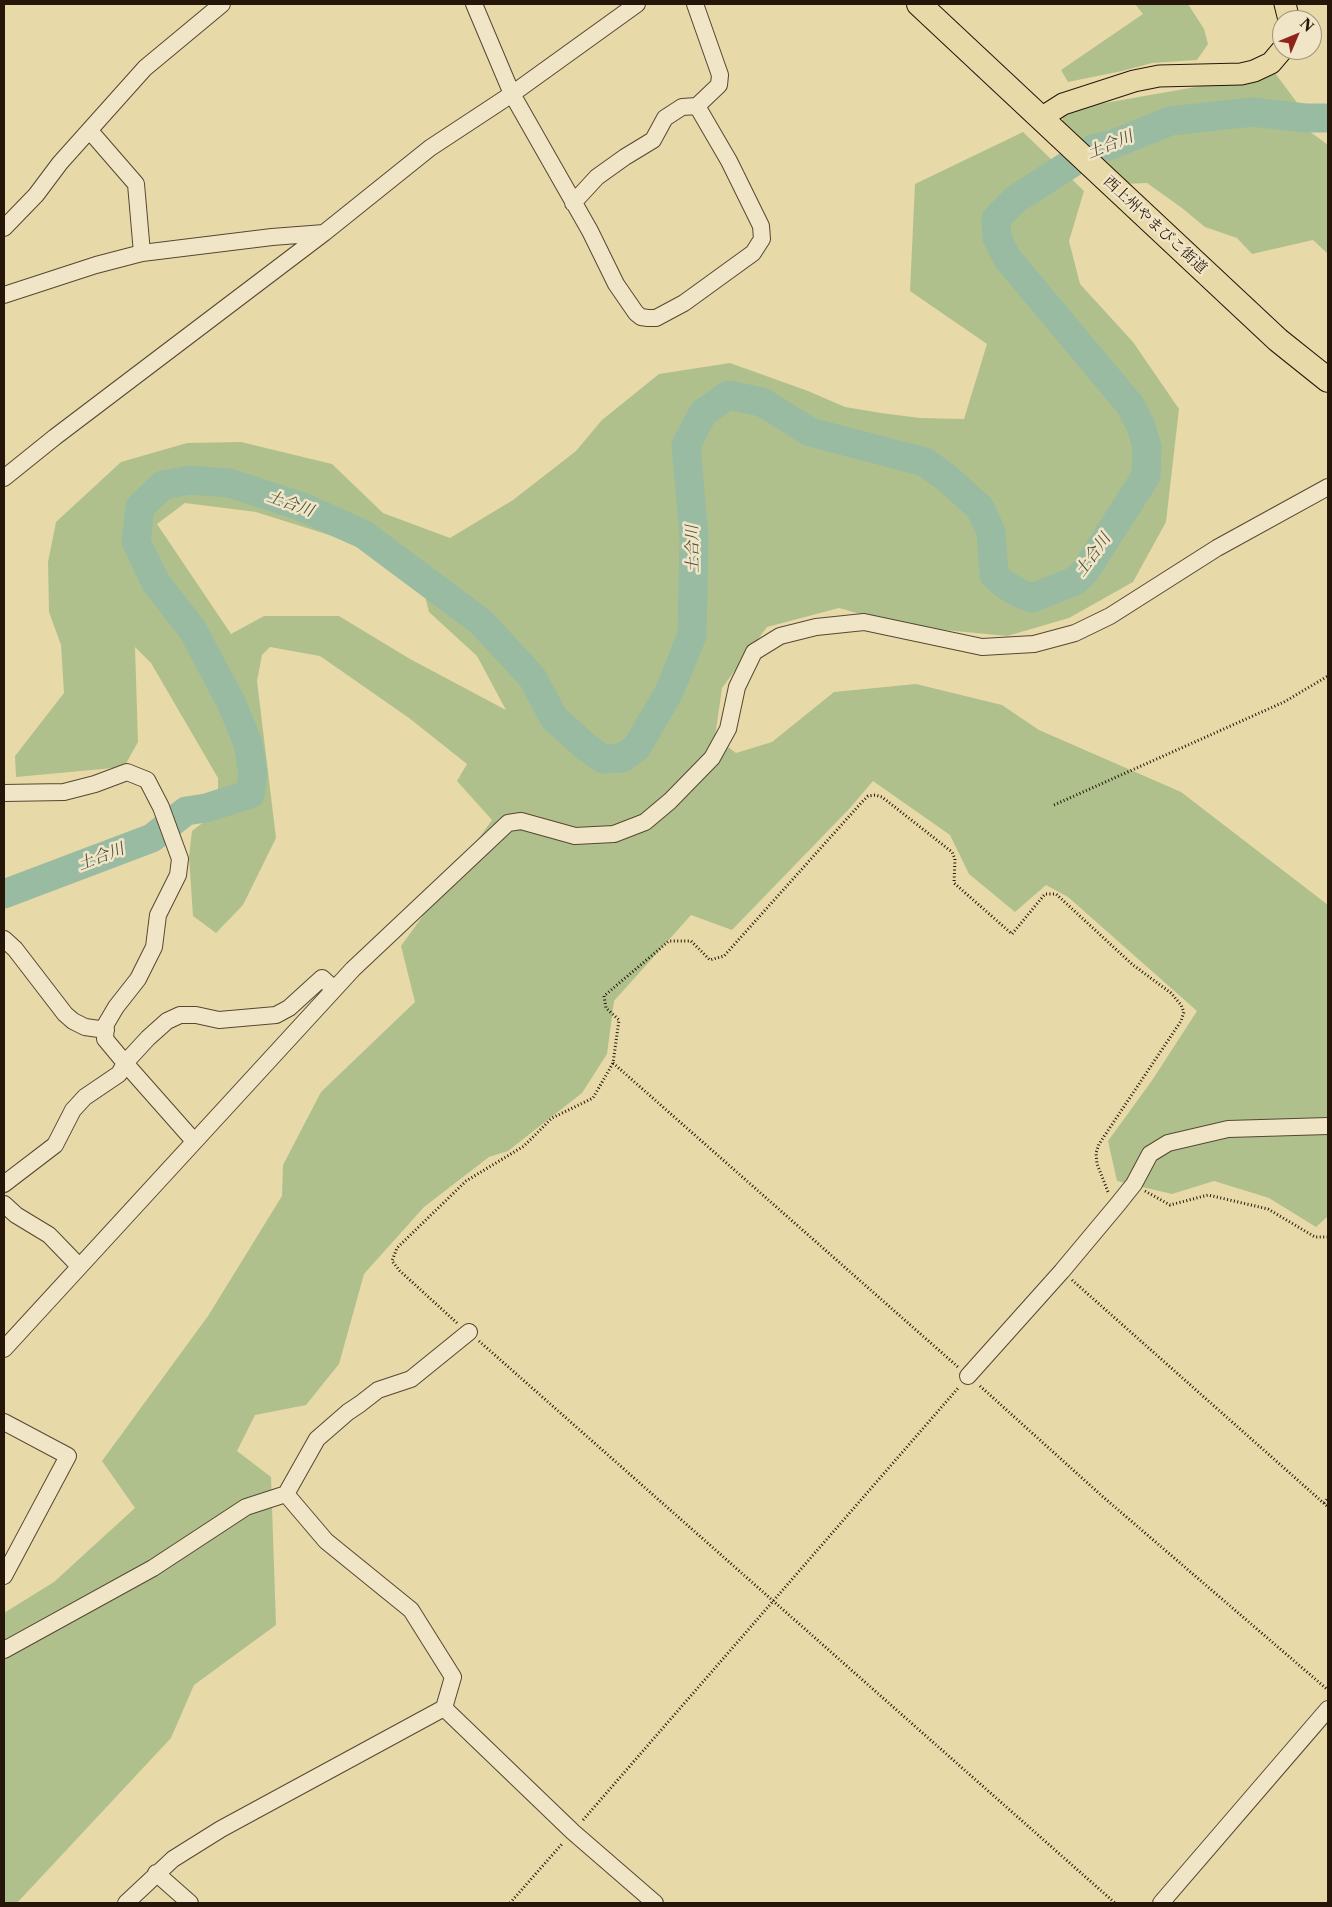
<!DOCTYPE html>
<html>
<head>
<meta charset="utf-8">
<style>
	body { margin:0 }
	#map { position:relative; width:1332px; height:1907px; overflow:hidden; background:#e8d9a9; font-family:"Libre Caslon Text",serif }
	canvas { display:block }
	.frame { position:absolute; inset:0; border:5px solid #261609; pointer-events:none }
	.north { position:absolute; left:1272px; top:10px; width:50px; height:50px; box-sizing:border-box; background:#f0e6c7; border:1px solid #9f937b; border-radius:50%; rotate:45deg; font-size:14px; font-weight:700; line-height:20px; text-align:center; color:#261609 }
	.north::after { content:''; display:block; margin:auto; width:18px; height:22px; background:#8f2418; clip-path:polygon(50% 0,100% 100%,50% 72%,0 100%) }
</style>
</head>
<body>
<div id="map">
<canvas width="1332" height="1907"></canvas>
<div class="frame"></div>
<div class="north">N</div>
</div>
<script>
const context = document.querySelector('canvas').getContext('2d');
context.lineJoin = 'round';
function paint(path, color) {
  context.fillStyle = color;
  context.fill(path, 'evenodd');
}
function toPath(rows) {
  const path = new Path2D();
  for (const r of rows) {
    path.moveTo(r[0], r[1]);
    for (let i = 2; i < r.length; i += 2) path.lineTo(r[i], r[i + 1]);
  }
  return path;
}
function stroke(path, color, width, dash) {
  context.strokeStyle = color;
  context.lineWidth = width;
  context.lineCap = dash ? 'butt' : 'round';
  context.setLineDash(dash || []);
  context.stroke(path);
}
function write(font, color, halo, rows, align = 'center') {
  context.font = font + ' "Libre Caslon Text","Noto Serif JP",serif';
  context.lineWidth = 5;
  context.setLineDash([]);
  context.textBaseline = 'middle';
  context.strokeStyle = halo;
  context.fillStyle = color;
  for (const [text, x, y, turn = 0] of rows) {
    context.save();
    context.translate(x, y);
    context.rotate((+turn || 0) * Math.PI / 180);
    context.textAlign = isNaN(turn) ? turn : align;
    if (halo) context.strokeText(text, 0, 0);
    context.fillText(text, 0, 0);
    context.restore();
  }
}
paint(toPath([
	[1135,4,1188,4,1204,29,1208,44,1197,60,1152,63,1122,71,1068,82,1061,70,1143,14],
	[1275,73,1298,104,1309,131,1328,145,1328,254,1313,240,1252,254,1237,238,1205,227,1182,208,1147,183,1124,184,1062,128,1063,116,1082,107],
	[1023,132,1084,191,1069,241,1080,284,1133,342,1179,409,1166,522,1133,582,1069,618,1007,636,903,626,839,608,767,627,722,688,715,737,736,753,772,742,834,692,916,684,1002,705,1039,730,1181,792,1328,905,1328,1216,1316,1227,1269,1198,1214,1181,1172,1194,1117,1181,1108,1141,1153,1079,1197,1011,1068,897,1046,885,1015,912,969,874,950,835,873,781,850,808,732,930,691,915,614,1001,607,1054,582,1093,508,1151,489,1157,424,1207,364,1274,339,1364,306,1405,255,1415,237,1451,271,1477,276,1625,194,1685,171,1738,17,1903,4,1903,4,1613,54,1582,135,1508,102,1461,208,1316,282,1196,283,1165,321,1092,415,1002,401,946,492,820,457,781,467,764,409,718,320,656,270,647,262,655,257,681,276,838,243,905,216,933,193,916,189,856,192,831,218,811,218,778,151,663,135,647,138,742,124,767,16,777,15,756,64,693,61,645,49,612,48,562,56,522,121,462,187,443,241,442,332,464,383,513,450,538,513,500,576,451,602,420,659,374,730,363,808,391,845,407,881,413,920,418,964,419,987,344,910,291,915,184],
	[185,503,256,512,345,540,395,569,425,596,429,612,477,656,506,710,410,659,339,616,264,616,231,634,157,524]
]), '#afc08d');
stroke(toPath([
	[4,894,152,838,186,811,206,808,250,794,253,772,248,744,232,704,192,629,156,583,136,542,140,507,163,485,190,480,229,483,300,506,363,534,481,622,532,677,554,718,586,747,603,759,622,758,637,747,669,692,692,635,694,536,686,445,703,413,728,395,762,402,810,432,925,462,948,479,980,508,991,532,994,575,1004,584,1019,593,1032,598,1075,581,1086,570,1146,476,1147,447,1141,426,1130,405,1007,258,997,238,996,219,1016,199,1095,148,1111,145,1170,121,1252,112,1305,118,1328,118]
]), '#98bba2', 29);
const minor = toPath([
	[474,4,512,94,590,231,616,284,636,313,641,317,648,318,656,318,684,303,753,253,762,239,761,226,729,161,697,106,719,85,720,75,695,4],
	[90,131,136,184,142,253],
	[573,203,597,177,625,157,653,140,665,118,682,107,697,106],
	[4,228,36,195,60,163,145,68,222,4],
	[4,295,96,265,142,253,272,237,324,233],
	[4,478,55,437,324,233,430,148,512,94,637,4],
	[4,793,64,792,95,784,127,772,147,780,161,807,180,859,178,875,158,915,154,947,138,979,116,1007,106,1024,105,1039,125,1063,194,1141],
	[4,939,15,949,65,1014,73,1021,85,1027,106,1030],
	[4,1184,55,1145,73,1110,85,1097,119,1074,125,1063,148,1038,167,1021,180,1015,196,1015,219,1020,276,1015,289,1008,322,978,334,989],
	[4,1204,16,1215,49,1235,79,1266],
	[4,1349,353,969,508,823,521,821,575,836,614,834,645,822,670,801,712,758,728,729,737,687,754,652,780,636,816,627,864,622,982,647,1034,644,1075,633,1110,616,1217,548,1328,487],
	[968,1376,1062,1271,1118,1204,1134,1184,1150,1154,1168,1143,1228,1129,1328,1126],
	[4,1422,68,1456,4,1576],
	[4,1650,153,1568,246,1507,286,1494,317,1439,348,1412,360,1404,378,1390,411,1379,469,1332],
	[444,1708,573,1832,655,1903],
	[156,1873,190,1903],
	[126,1903,173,1859,221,1829,444,1708,453,1677,411,1610,326,1541,286,1494],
	[1161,1903,1328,1709]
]);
const major = toPath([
	[1285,4,1289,20],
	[1041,118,1063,104,1134,81,1159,76,1241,74,1254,71,1271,63,1282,50]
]);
const highway = toPath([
	[919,4,1278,340,1328,380]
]);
stroke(minor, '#564731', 18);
stroke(major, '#261609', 23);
stroke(highway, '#261609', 26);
stroke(toPath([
	[1054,805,1284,702,1328,676],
	[613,1063,958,1367],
	[1145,1191,1170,1205,1208,1195,1268,1209,1315,1237,1328,1237],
	[1072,1280,1328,1507],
	[457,1323,400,1271,392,1261,397,1248,466,1181,524,1146,552,1118,593,1098,613,1063,619,1020,606,1008,604,996,669,941,691,941,710,960,724,956,862,802,868,796,875,795,882,797,952,852,955,859,954,883,1012,934,1045,894,1056,894,1133,965,1171,993,1181,1005,1184,1012,1181,1021,1099,1144,1096,1153,1097,1164,1108,1192],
	[479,1341,1115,1903],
	[980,1386,1102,1496,1328,1690],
	[1324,1503,1328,1498],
	[583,1820,959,1387],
	[510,1903,562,1844]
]), '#261609', 3, [1, 2.5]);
stroke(minor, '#f0e6c7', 16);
stroke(major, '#e8d9a9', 21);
stroke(highway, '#e8d9a9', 24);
write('15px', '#261609', '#f0e6c7', [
	["西上州やまびこ街道",1155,225,43]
]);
write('italic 16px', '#4e503f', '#f0e6c7', [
	["土合川",1110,145,-22],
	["土合川",290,504,20],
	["土合川",693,549,-91],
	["土合川",1093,555,-54],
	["土合川",101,857,-21]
]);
</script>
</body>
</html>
